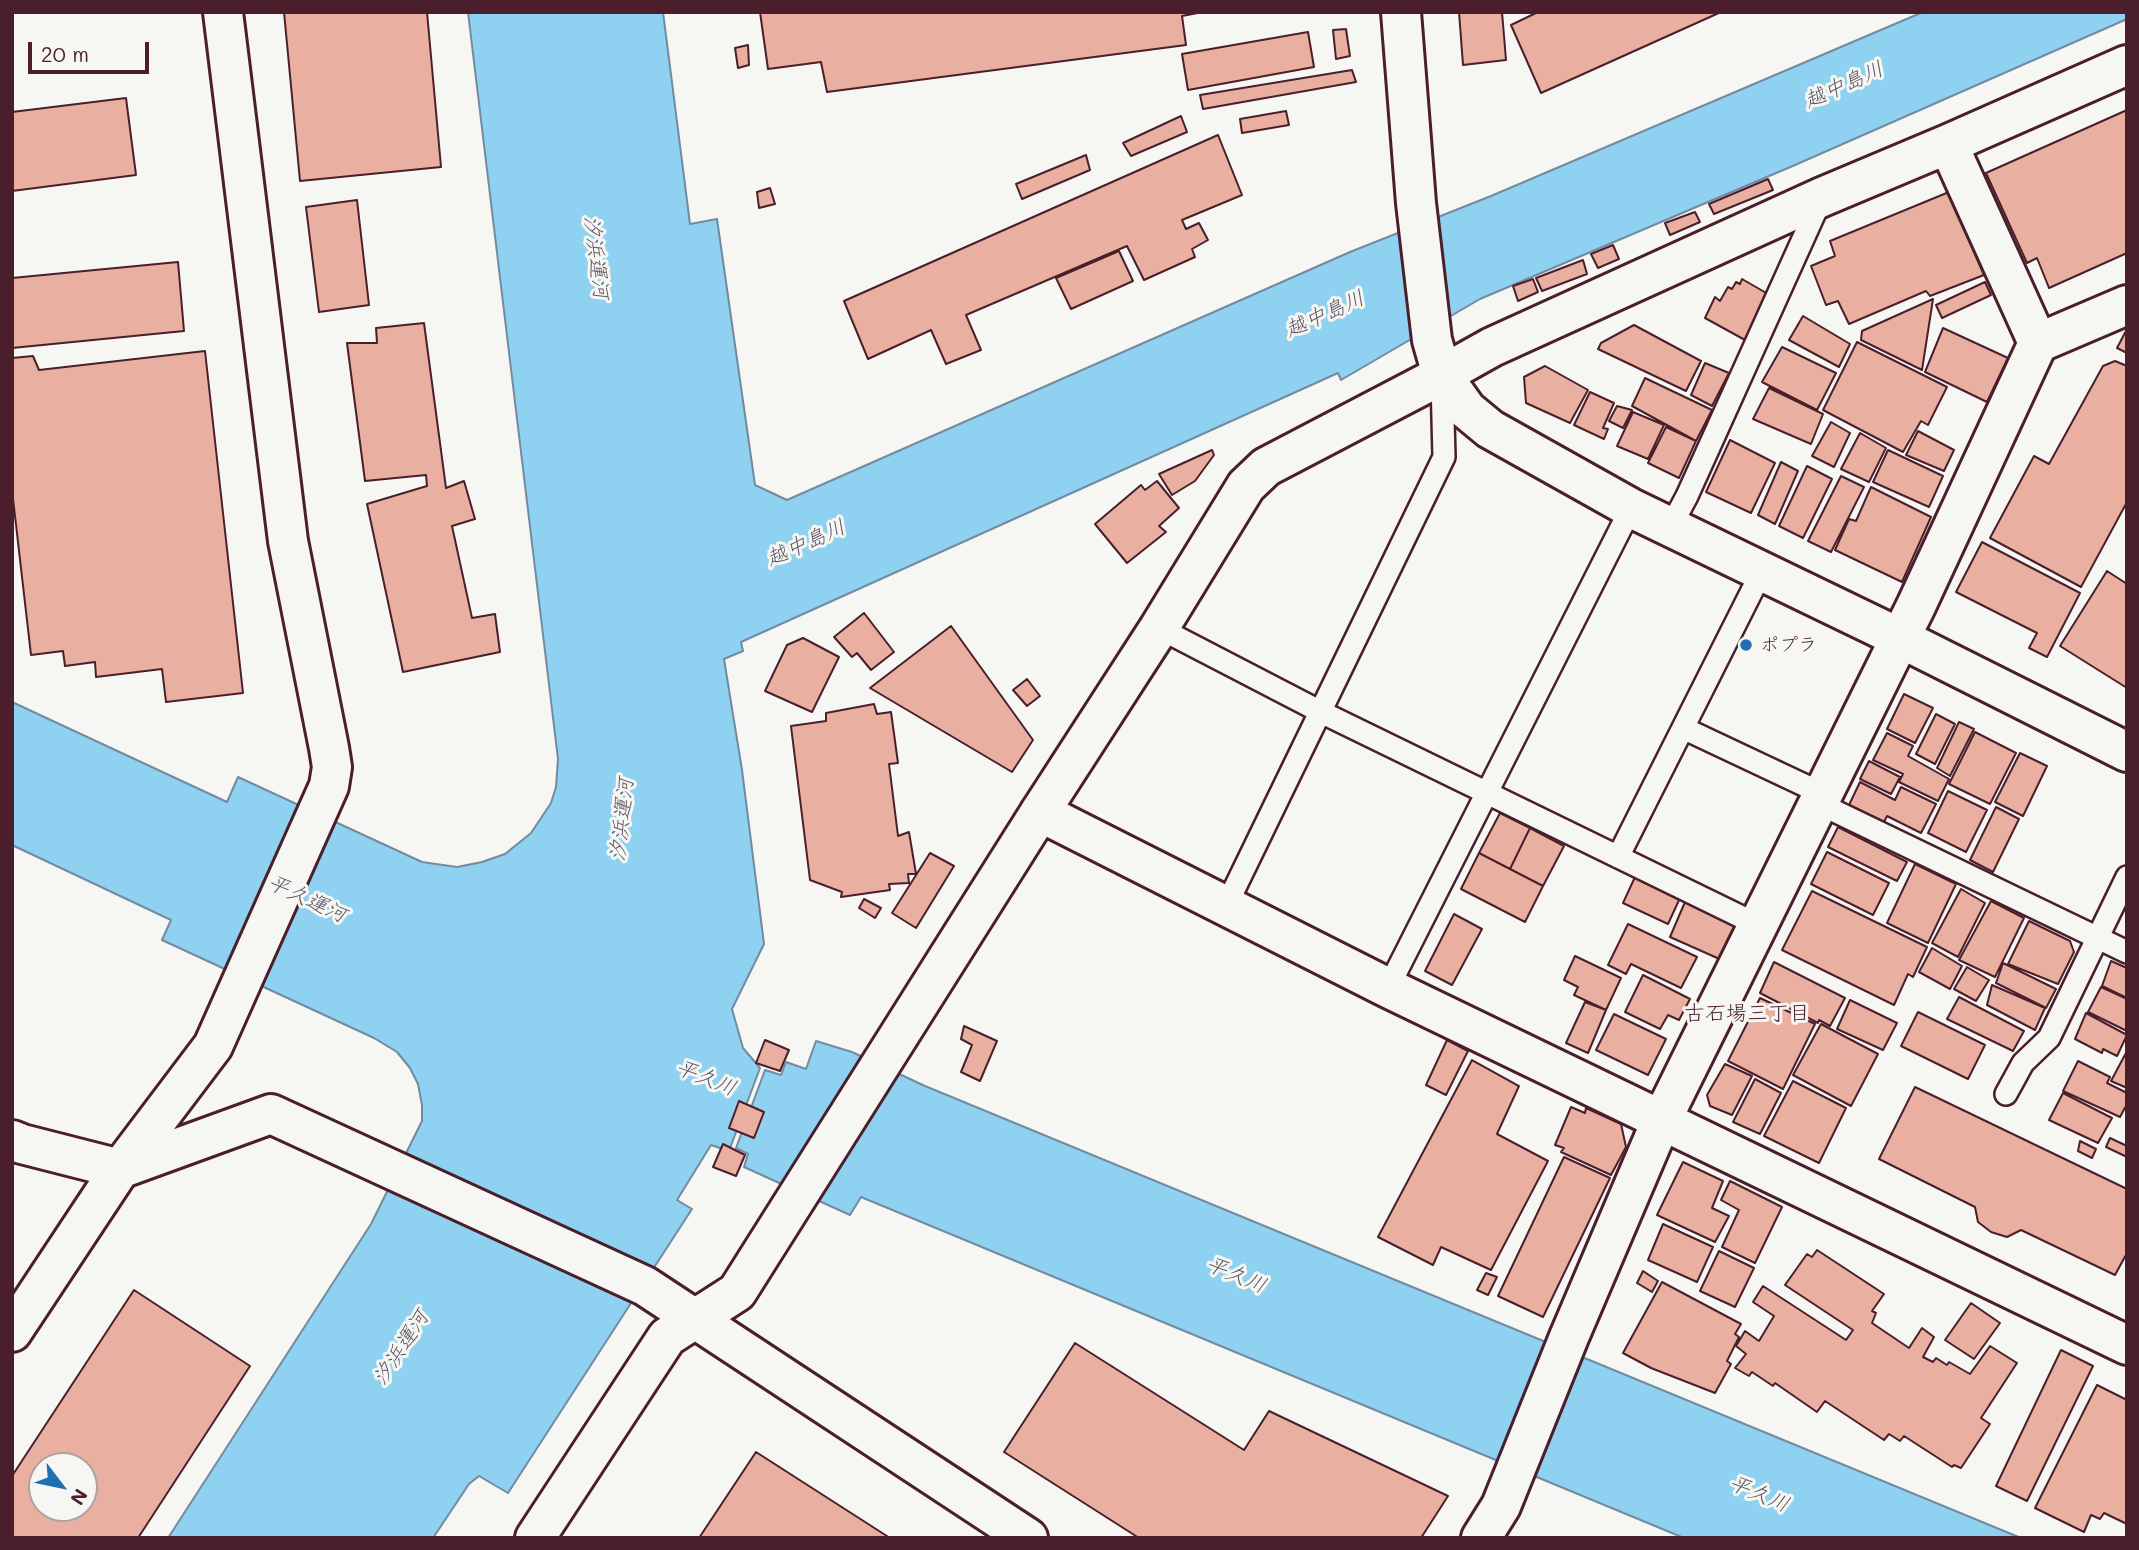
<!DOCTYPE html>
<html>
<head>
<meta charset="utf-8">
<style>
	body { margin:0 }
	#map { position:relative; width:2139px; height:1550px; overflow:hidden; background:#f6f6f2; font-family:Mali,sans-serif }
	canvas { display:block }
	.frame { position:absolute; inset:0; border:14px solid #4a1f2b; pointer-events:none }
	.north { position:absolute; left:28px; top:1452px; width:70px; height:70px; box-sizing:border-box; background:#f6f6f2; border:2px solid #b1a0a2; border-radius:50%; rotate:122deg; font-size:19px; font-weight:700; line-height:28px; text-align:center; color:#4a1f2b }
	.north::after { content:''; display:block; margin:auto; width:24px; height:32px; background:#1f6fb2; clip-path:polygon(50% 0,100% 100%,50% 72%,0 100%) }
	.scale { position:absolute; left:28px; top:42px; width:121px; height:32px; box-sizing:border-box; border:4px solid #4a1f2b; border-top:0; padding-left:9px; font-size:21px; line-height:24px; white-space:nowrap; color:#4a1f2b; -webkit-text-stroke:5px #f6f6f2; paint-order:stroke }
</style>
</head>
<body>
<div id="map">
<canvas width="2139" height="1550"></canvas>
<div class="frame"></div>
<div class="north">N</div>
<div class="scale">20 m</div>
</div>
<script>
const context = document.querySelector('canvas').getContext('2d');
context.lineJoin = 'round';
function paint(path, color) {
  context.fillStyle = color;
  context.fill(path, 'evenodd');
}
function toPath(rows) {
  const path = new Path2D();
  for (const r of rows) {
    path.moveTo(r[0], r[1]);
    for (let i = 2; i < r.length; i += 2) path.lineTo(r[i], r[i + 1]);
  }
  return path;
}
function stroke(path, color, width, dash) {
  context.strokeStyle = color;
  context.lineWidth = width;
  context.lineCap = dash ? 'butt' : 'round';
  context.setLineDash(dash || []);
  context.stroke(path);
}
function write(font, color, halo, rows, align = 'center') {
  context.font = font + ' Mali,"Klee One",sans-serif';
  context.lineWidth = 6;
  context.setLineDash([]);
  context.textBaseline = 'middle';
  context.strokeStyle = halo;
  context.fillStyle = color;
  for (const [text, x, y, turn = 0] of rows) {
    context.save();
    context.translate(x, y);
    context.rotate((+turn || 0) * Math.PI / 180);
    context.textAlign = isNaN(turn) ? turn : align;
    if (halo) context.strokeText(text, 0, 0);
    context.fillText(text, 0, 0);
    context.restore();
  }
}
const water = toPath([
	[468,12,663,12,690,224,717,219,755,485,787,500,1350,252,1491,196,1923,12,2127,12,2127,19,1795,165,1480,299,1341,380,1338,373,741,642,743,651,724,659,742,770,764,944,732,1009,743,1048,760,1068,729,1151,711,1145,677,1200,692,1209,508,1493,479,1476,469,1484,433,1538,168,1538,371,1224,422,1121,422,1105,418,1084,410,1068,397,1052,374,1038,162,940,171,920,12,845,12,702,227,802,238,777,422,862,457,867,482,862,505,854,531,833,551,803,556,787,558,759,468,12],
	[816,1041,852,1052,925,1086,2021,1538,1684,1538,861,1197,850,1215,744,1167,748,1154,736,1148,765,1070,781,1075,786,1062,806,1069,816,1041]
]);
paint(water, '#8ed1f0');
stroke(water, '#738aa1', 2);
const building = toPath([
	[284,12,427,12,441,167,300,181,284,12],
	[760,12,1203,12,1182,16,1186,45,827,92,821,62,768,69,760,12],
	[1459,12,1502,12,1506,60,1463,65,1459,12],
	[1538,12,1721,12,1541,93,1511,25,1538,12],
	[1346,29,1350,56,1336,59,1333,30,1346,29],
	[1308,32,1314,67,1188,90,1182,54,1308,32],
	[748,45,749,65,738,68,735,48,748,45],
	[1352,70,1356,82,1203,109,1200,95,1352,70],
	[126,98,136,175,12,191,12,112,126,98],
	[2127,110,2127,253,2049,288,2037,258,2027,263,1986,173,2127,110],
	[1286,111,1289,125,1242,133,1240,119,1286,111],
	[1181,116,1187,132,1131,156,1123,143,1181,116],
	[1218,135,1242,195,1182,220,1186,229,1199,223,1208,240,1192,249,1195,257,1144,280,1127,246,966,315,981,350,946,364,931,330,868,359,844,301,1218,135],
	[1086,155,1090,170,1022,199,1016,184,1086,155],
	[1768,179,1773,190,1714,214,1709,204,1768,179],
	[770,188,775,204,759,208,757,192,770,188],
	[1949,192,1984,275,1930,296,1926,291,1849,324,1838,301,1826,305,1811,266,1835,256,1830,241,1949,192],
	[357,200,369,305,319,312,306,207,357,200],
	[1695,212,1700,222,1670,235,1665,223,1695,212],
	[1613,245,1619,259,1598,268,1591,254,1613,245],
	[1119,251,1133,281,1071,309,1056,278,1119,251],
	[1583,260,1587,274,1542,291,1536,278,1583,260],
	[178,262,184,331,12,348,12,278,178,262],
	[1533,279,1538,292,1518,301,1513,286,1533,279],
	[1742,279,1768,294,1745,340,1705,318,1715,297,1720,301,1728,287,1732,289,1736,282,1740,284,1742,279],
	[1985,282,1991,295,1942,318,1936,305,1985,282],
	[1933,299,1922,370,1861,340,1862,331,1933,299],
	[1803,316,1850,344,1839,367,1789,340,1803,316],
	[424,323,446,488,464,481,475,519,452,526,472,618,495,614,500,652,403,672,367,504,427,486,426,475,365,481,347,343,377,343,376,328,424,323],
	[1634,325,1701,361,1686,391,1598,349,1601,343,1634,325],
	[1943,328,2008,358,1987,402,1925,372,1943,328],
	[2127,329,2127,353,2117,348,2127,329],
	[1857,342,1947,387,1928,425,1921,421,1903,452,1823,410,1857,342],
	[1782,347,1836,373,1817,410,1762,382,1782,347],
	[205,351,243,693,166,702,162,669,96,677,95,662,65,666,63,651,31,655,12,490,12,358,33,356,39,370,205,351],
	[2115,361,2127,366,2127,502,2081,587,1990,538,2034,456,2049,464,2103,366,2115,361],
	[1705,363,1729,373,1712,406,1691,395,1705,363],
	[1545,366,1588,390,1570,423,1526,403,1524,377,1545,366],
	[1645,378,1712,410,1696,441,1632,406,1645,378],
	[1769,388,1823,414,1811,444,1753,419,1769,388],
	[1590,392,1614,403,1603,428,1608,429,1604,439,1574,425,1590,392],
	[1617,406,1632,410,1623,428,1609,421,1617,406],
	[1633,412,1664,425,1648,459,1617,446,1633,412],
	[1831,422,1850,433,1834,467,1812,456,1831,422],
	[1666,427,1696,441,1679,478,1648,463,1666,427],
	[1918,431,1954,450,1944,471,1906,455,1918,431],
	[1860,433,1886,448,1869,482,1841,469,1860,433],
	[1730,440,1775,463,1751,513,1706,492,1730,440],
	[1212,450,1214,455,1195,481,1172,495,1159,474,1212,450],
	[1888,450,1943,476,1929,507,1873,482,1888,450],
	[1781,462,1798,471,1775,524,1758,515,1781,462],
	[1807,466,1832,479,1803,538,1779,526,1807,466],
	[1841,476,1864,487,1831,552,1808,541,1841,476],
	[1157,481,1179,508,1159,526,1166,532,1127,563,1095,524,1141,485,1145,490,1157,481],
	[1871,487,1931,517,1902,582,1835,550,1849,519,1856,521,1871,487],
	[1982,542,2080,593,2047,657,2029,648,2037,633,1956,592,1982,542],
	[2107,571,2127,584,2127,688,2060,646,2107,571],
	[864,613,894,652,871,670,857,653,852,657,834,637,864,613],
	[951,626,1033,740,1012,772,870,688,951,626],
	[803,638,839,657,812,712,765,691,787,645,803,638],
	[1027,679,1040,696,1027,706,1013,690,1027,679],
	[1904,694,1933,708,1915,743,1887,729,1904,694],
	[874,704,877,714,891,712,898,763,889,764,898,836,909,832,916,874,908,874,909,883,889,884,890,890,841,897,842,892,810,880,791,726,826,721,826,713,874,704],
	[1936,714,1955,724,1935,764,1916,754,1936,714],
	[1959,722,1974,729,1950,776,1937,768,1959,722],
	[1975,732,2016,753,1990,804,1949,784,1975,732],
	[1887,733,1913,746,1908,756,1949,779,1938,801,1899,782,1903,774,1873,760,1887,733],
	[2020,753,2047,766,2023,816,1995,802,2020,753],
	[1869,761,1900,777,1891,794,1860,779,1869,761],
	[1860,782,1895,800,1901,787,1936,804,1921,833,1887,816,1884,822,1849,805,1860,782],
	[1948,791,1987,810,1966,852,1928,833,1948,791],
	[1996,807,2019,819,1993,872,1970,860,1996,807],
	[1500,813,1530,828,1510,869,1479,853,1500,813],
	[1838,827,1907,862,1897,881,1828,847,1838,827],
	[1530,828,1564,846,1543,886,1510,869,1530,828],
	[1827,852,1889,883,1873,915,1811,884,1827,852],
	[930,853,954,866,916,928,892,913,930,853],
	[1479,853,1543,886,1525,922,1461,889,1479,853],
	[1915,864,1956,884,1928,943,1887,923,1915,864],
	[1635,877,1680,898,1668,924,1623,903,1635,877],
	[1961,889,1985,903,1958,957,1932,943,1961,889],
	[1812,891,1927,947,1913,977,1908,974,1894,1005,1782,950,1812,891],
	[864,899,881,908,875,918,859,908,864,899],
	[1991,901,2024,918,1995,977,1959,960,1991,901],
	[1685,902,1739,926,1724,961,1670,937,1685,902],
	[1454,914,1482,929,1452,985,1425,971,1454,914],
	[2029,921,2070,941,2074,952,2058,984,2008,964,2029,921],
	[1628,924,1697,957,1681,988,1631,964,1626,974,1608,965,1628,924],
	[1932,948,1962,966,1950,989,1919,972,1932,948],
	[1575,956,1621,978,1606,1010,1574,995,1578,987,1564,980,1575,956],
	[2111,961,2127,968,2127,998,2102,986,2111,961],
	[1774,962,1845,998,1830,1026,1819,1020,1818,1023,1760,993,1774,962],
	[2003,963,2056,989,2046,1008,1996,983,2003,963],
	[1967,967,1989,980,1976,1001,1954,989,1967,967],
	[1643,975,1690,999,1679,1020,1668,1015,1660,1029,1625,1012,1643,975],
	[1992,985,2045,1008,2035,1030,1987,1005,1992,985],
	[2101,987,2127,999,2127,1031,2088,1012,2101,987],
	[1959,997,2024,1031,2013,1051,1947,1019,1959,997],
	[1760,998,1815,1024,1783,1089,1728,1061,1760,998],
	[1850,1000,1897,1023,1883,1050,1837,1029,1850,1000],
	[1585,1002,1606,1010,1588,1053,1566,1043,1585,1002],
	[1918,1012,1985,1045,1968,1079,1901,1046,1918,1012],
	[2086,1013,2127,1035,2117,1056,2103,1049,2102,1053,2075,1039,2086,1013],
	[1614,1014,1666,1039,1648,1075,1596,1050,1614,1014],
	[1821,1024,1878,1054,1851,1106,1793,1075,1821,1024],
	[964,1026,997,1041,980,1081,961,1072,972,1045,961,1039,964,1026],
	[765,1040,789,1050,780,1071,756,1063,765,1040],
	[1447,1040,1468,1051,1446,1095,1426,1085,1447,1040],
	[2127,1051,2127,1088,2111,1081,2127,1051],
	[1472,1060,1519,1086,1497,1134,1548,1161,1491,1270,1441,1247,1433,1265,1378,1237,1472,1060],
	[2078,1061,2110,1077,2107,1083,2127,1093,2127,1104,2120,1117,2063,1091,2078,1061],
	[1725,1064,1752,1076,1732,1115,1710,1106,1707,1095,1725,1064],
	[1755,1079,1781,1093,1760,1134,1733,1122,1755,1079],
	[1793,1081,1846,1108,1819,1163,1764,1136,1793,1081],
	[1915,1087,2127,1189,2127,1253,2115,1275,2021,1230,2007,1237,1991,1232,1978,1222,1975,1207,1879,1159,1915,1087],
	[2063,1093,2112,1118,2098,1143,2049,1120,2063,1093],
	[739,1101,764,1112,754,1138,729,1128,739,1101],
	[1571,1107,1585,1113,1586,1108,1621,1124,1626,1147,1611,1175,1561,1152,1564,1148,1555,1145,1571,1107],
	[2110,1138,2127,1146,2127,1157,2106,1147,2110,1138],
	[2080,1141,2096,1149,2092,1158,2078,1151,2080,1141],
	[723,1144,745,1155,736,1176,713,1167,723,1144],
	[1564,1157,1610,1178,1543,1317,1498,1296,1564,1157],
	[1683,1162,1723,1181,1712,1208,1729,1216,1715,1242,1657,1215,1683,1162],
	[1730,1181,1782,1207,1755,1263,1722,1247,1739,1210,1721,1200,1730,1181],
	[1663,1224,1713,1247,1697,1282,1648,1260,1663,1224],
	[1817,1250,1884,1294,1872,1311,1876,1313,1872,1323,1909,1348,1922,1328,1934,1337,1923,1357,1933,1362,1936,1358,1947,1365,1949,1362,1970,1374,1990,1346,2017,1363,1981,1418,1990,1424,1961,1468,1954,1465,1952,1467,1904,1436,1900,1441,1889,1434,1884,1440,1825,1401,1817,1412,1775,1383,1773,1386,1752,1372,1749,1376,1735,1368,1746,1354,1736,1346,1745,1331,1759,1341,1774,1316,1753,1302,1763,1286,1846,1340,1853,1330,1785,1285,1807,1254,1812,1257,1817,1250],
	[1719,1251,1754,1268,1735,1307,1700,1291,1719,1251],
	[1643,1271,1658,1281,1652,1292,1637,1283,1643,1271],
	[1486,1273,1497,1277,1488,1295,1477,1290,1486,1273],
	[1662,1282,1741,1324,1735,1334,1739,1337,1727,1361,1731,1364,1715,1393,1651,1368,1623,1353,1662,1282],
	[134,1290,250,1366,138,1538,12,1538,12,1476,134,1290],
	[42,1466,84,1466,84,1508,42,1508,42,1466],
	[1971,1303,2000,1323,1974,1359,1945,1340,1971,1303],
	[1075,1343,1244,1450,1269,1411,1448,1496,1421,1538,1139,1538,1004,1452,1075,1343],
	[2061,1350,2093,1366,2027,1501,1996,1486,2061,1350],
	[2097,1385,2127,1400,2127,1524,2104,1513,2100,1519,2091,1515,2084,1532,2035,1508,2097,1385],
	[756,1452,890,1538,699,1538,756,1452]
]);
paint(building, '#e9b0a1');
stroke(building, '#4a1f2b', 2);
const lane = toPath([
	[1671,526,1687,496,1822,197],
	[1159,628,1321,712,1758,925],
	[1683,728,1823,794],
	[1818,803,2127,952],
	[1618,857,1762,571],
	[1226,906,1444,457,1442,380],
	[1388,988,1631,508],
	[2006,1094,2023,1063,2049,1038,2127,877]
]);
const street = toPath([
	[2038,343,2127,305],
	[1442,375,1492,347,1822,197,1948,144,2127,65],
	[1040,812,1388,988,2127,1345],
	[1481,1538,1501,1506,1569,1337,1662,1119,1916,606,2038,343,1948,144]
]);
const secondary = toPath([
	[1401,12,1416,203,1432,340,1442,375,1467,410,1490,429,1631,508,1900,638,2127,752],
	[12,1140,22,1144,120,1169,271,1114,645,1286,1028,1538],
	[12,1332,120,1169,213,1046,329,786,332,767,329,748,288,541,223,12],
	[535,1538,667,1337,737,1292,1040,812,1159,628,1246,486,1266,467,1442,375]
]);
stroke(lane, '#4a1f2b', 26);
stroke(street, '#4a1f2b', 44);
stroke(secondary, '#4a1f2b', 44);
stroke(lane, '#f6f6f2', 21);
stroke(street, '#f6f6f2', 38);
stroke(secondary, '#f6f6f2', 38);
for (const [x, y, r, color] of [
	[1746,645,7,"#1f6fb2"]
]) {
  const dot = new Path2D();
  dot.arc(x, y, r, 0, 2 * Math.PI);
  context.fillStyle = color;
  context.fill(dot);
  stroke(dot, '#f6f6f2', 2.5);
}
write('19px', '#4a1f2b', '#f6f6f2', [
	["ポプラ",1760,645]
], 'left');
write('italic 21px', '#5e5466', '#f6f6f2', [
	["越中島川",1844,85,-24],
	["汐浜運河",596,257,83],
	["越中島川",1325,314,-24],
	["越中島川",806,543,-24],
	["汐浜運河",622,820,-84],
	["平久運河",307,899,25],
	["平久川",706,1078,22],
	["平久川",1236,1275,23],
	["汐浜運河",401,1348,-57],
	["平久川",1759,1494,23]
]);
write('21px', '#4a1f2b', '#f6f6f2', [
	["古石場三丁目",1747,1014]
]);
</script>
</body>
</html>
